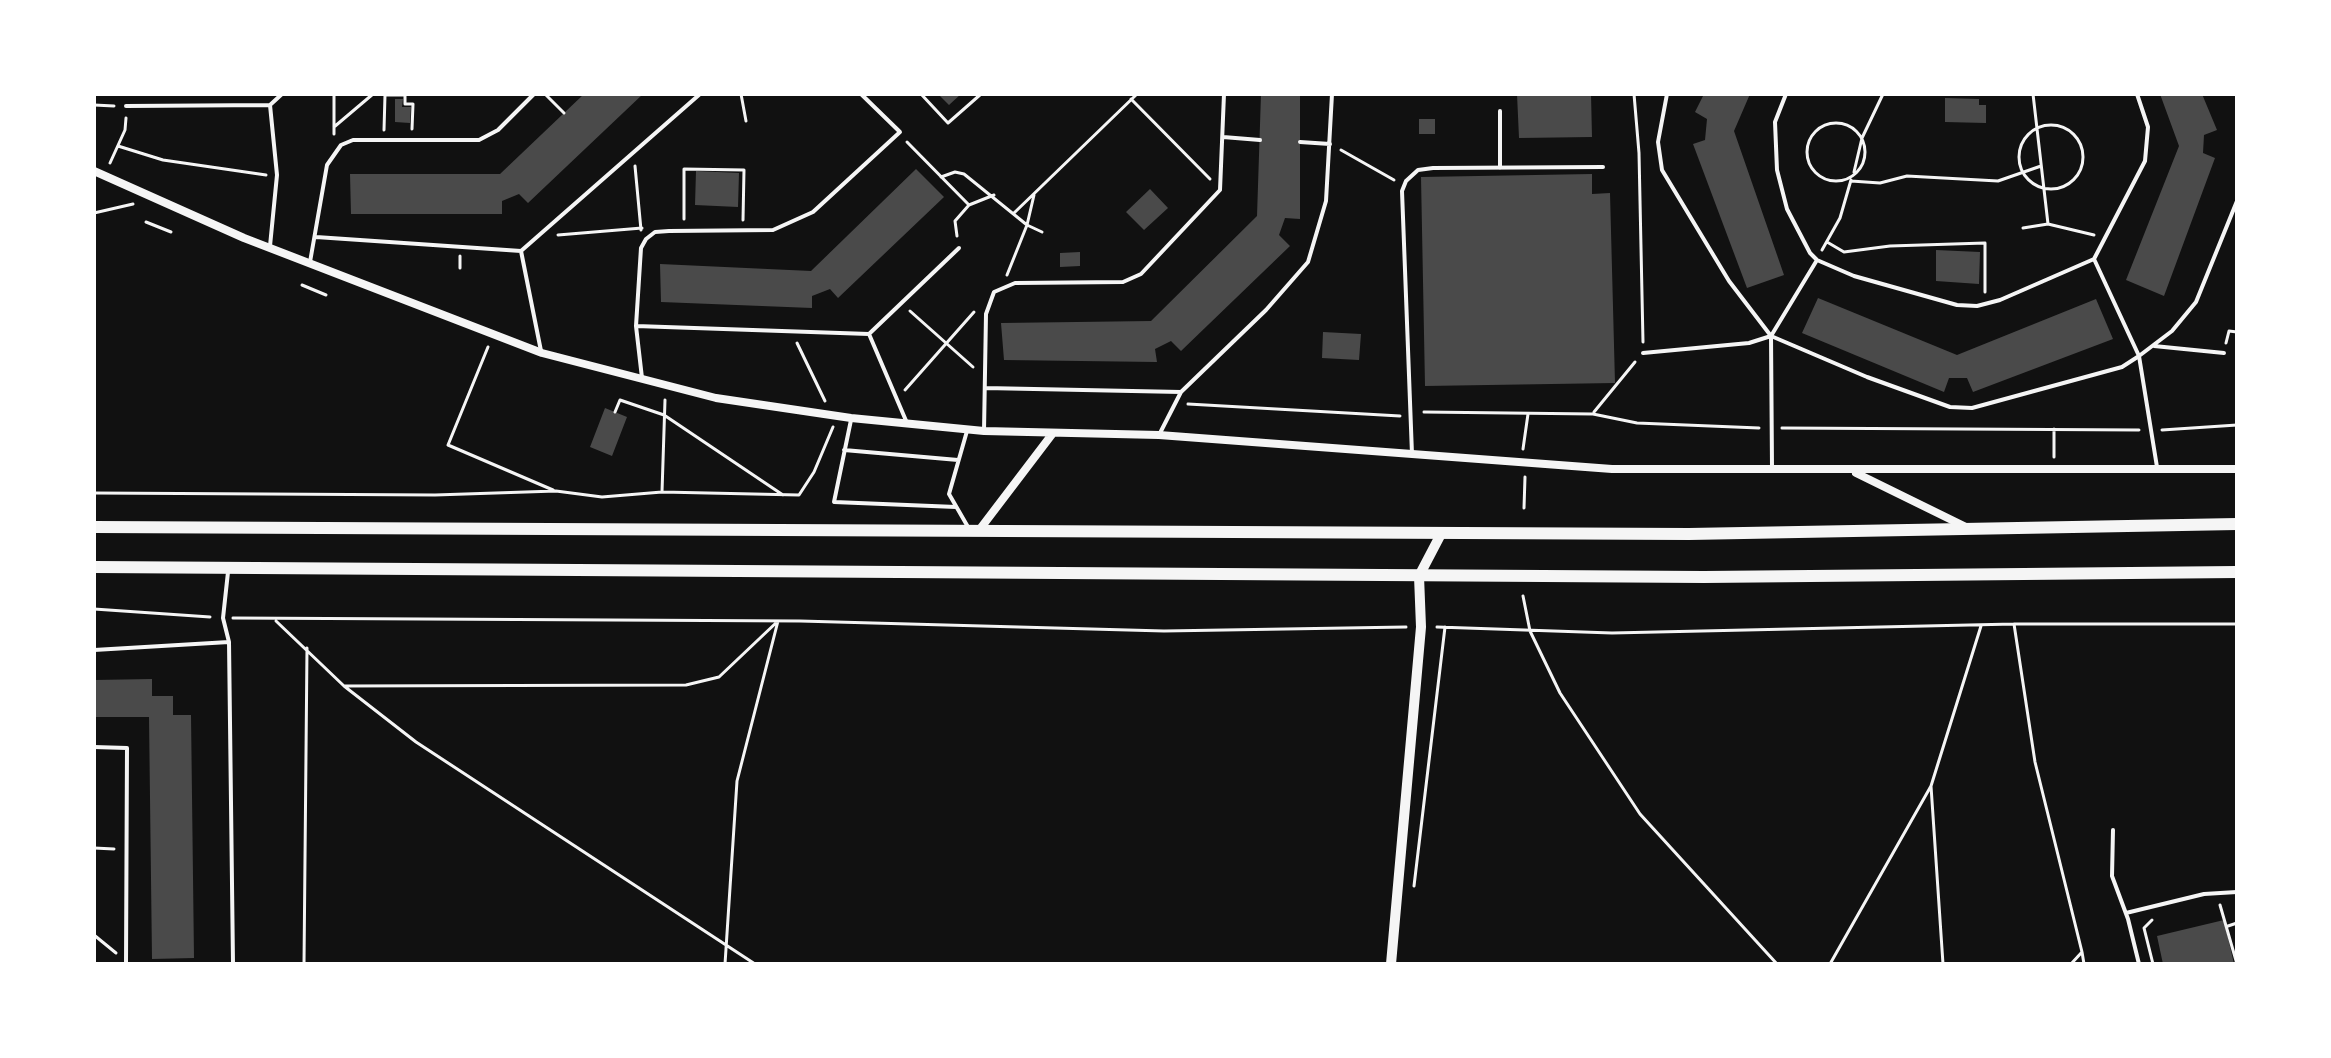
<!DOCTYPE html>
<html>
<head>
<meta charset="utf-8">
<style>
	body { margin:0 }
	#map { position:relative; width:2331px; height:1058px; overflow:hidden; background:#111; font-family:"Golos Text",sans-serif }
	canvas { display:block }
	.frame { position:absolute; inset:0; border:96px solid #fff; pointer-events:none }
</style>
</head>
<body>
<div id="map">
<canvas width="2331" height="1058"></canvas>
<div class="frame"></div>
</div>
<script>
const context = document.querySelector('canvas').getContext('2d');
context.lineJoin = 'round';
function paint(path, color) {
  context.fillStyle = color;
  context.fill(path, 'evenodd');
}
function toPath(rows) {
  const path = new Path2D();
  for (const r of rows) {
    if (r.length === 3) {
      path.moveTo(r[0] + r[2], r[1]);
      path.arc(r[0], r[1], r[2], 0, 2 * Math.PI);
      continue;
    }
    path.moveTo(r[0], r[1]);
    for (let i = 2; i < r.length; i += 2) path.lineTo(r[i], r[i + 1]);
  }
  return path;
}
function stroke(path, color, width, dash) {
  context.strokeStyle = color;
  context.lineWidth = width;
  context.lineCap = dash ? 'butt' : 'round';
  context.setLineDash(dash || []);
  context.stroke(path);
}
paint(toPath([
	[584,94,643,94,528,203,519,194,502,201,502,214,351,214,350,174,500,174],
	[938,94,961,94,949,105],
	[1261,94,1300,94,1300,219,1285,218,1279,235,1290,246,1181,351,1171,341,1155,349,1157,362,1004,360,1001,323,1151,321,1257,216],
	[1517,94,1591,94,1592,137,1519,138],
	[1704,94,1750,94,1734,131,1784,275,1747,288,1693,144,1705,140,1707,119,1695,112],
	[2160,94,2202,94,2217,130,2204,135,2203,153,2215,158,2164,296,2126,280,2179,146],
	[1945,98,1979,99,1979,105,1986,105,1986,123,1945,122],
	[395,99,403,99,402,107,411,107,410,123,395,122],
	[1419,119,1435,119,1435,134,1419,134],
	[916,169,944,197,838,298,830,289,812,296,812,308,661,302,660,264,811,271],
	[696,171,739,173,738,207,695,205],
	[1592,174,1592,194,1610,193,1615,383,1425,386,1421,177],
	[1150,189,1168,208,1144,230,1126,212],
	[1936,250,1980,252,1979,284,1936,281],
	[1080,252,1080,266,1060,267,1060,253],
	[1818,298,1957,355,2096,299,2113,339,1973,392,1967,378,1949,378,1944,392,1802,333],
	[1323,332,1361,334,1359,360,1322,358],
	[605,408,627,417,612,456,590,447],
	[152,679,152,696,173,696,173,715,191,715,194,958,152,959,149,717,94,717,94,680],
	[2224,920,2234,964,2163,964,2157,936]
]), '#4a4a4a');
stroke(toPath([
	[545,94,564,113],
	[741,94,746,121],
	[921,94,948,123,981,94],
	[1634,94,1639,153,1643,342],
	[2033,94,2048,224,2094,235],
	[1131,99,1210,179],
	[94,105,114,106],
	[1836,152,29],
	[2051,157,32],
	[334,127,373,94],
	[384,130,385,95,405,95,405,104,413,104,412,129],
	[334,134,334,94],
	[907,142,969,205,955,221,957,236],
	[118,146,163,160,266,175],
	[1341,150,1394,180],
	[110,163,125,130,126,118],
	[635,166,641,230],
	[1854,172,1862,138,1883,94],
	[941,177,955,172,964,174,1027,225,1042,232],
	[1851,181,1880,183,1907,176,1998,181,2041,166],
	[969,205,994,195],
	[94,213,133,204],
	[1014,213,1137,94],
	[684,219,684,169,744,170,743,220],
	[146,222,171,232],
	[2023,228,2048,224],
	[558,235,642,228],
	[1827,242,1844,252,1890,246,1985,243,1985,292],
	[1822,250,1840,218,1851,180],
	[460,268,460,256],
	[1007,275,1027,225,1034,195],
	[302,285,326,295],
	[910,311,973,367],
	[797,343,825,401],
	[2226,343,2229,331,2237,332],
	[488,347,448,445,553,490],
	[905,390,974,312],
	[1188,404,1400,416],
	[615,412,620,400,664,415,783,495],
	[1424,412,1593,414,1637,423,1759,428],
	[1594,412,1635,362],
	[1782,428,2139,430],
	[2162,430,2237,425],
	[1523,449,1528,414],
	[2054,457,2054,429],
	[662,492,665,400],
	[94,493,435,495,556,491,602,497,662,492,799,495,814,472,833,427],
	[1524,508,1525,477],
	[1523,596,1530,631,1560,693,1640,814,1777,964],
	[94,609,210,617],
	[233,618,800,621,1164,631,1406,627],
	[276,621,344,686,416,742,755,964],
	[2014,624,2035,762,2082,952,2071,964],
	[1437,627,1612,633,2014,624,2237,624],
	[344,686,686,685,719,677,778,621],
	[1931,786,1943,964],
	[94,848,114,849],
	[1414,886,1445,627],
	[2220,905,2237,964],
	[2152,920,2144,928,2153,964],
	[2228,926,2237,923],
	[94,935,116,953],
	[2082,952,2084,964],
	[304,964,307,648],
	[725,964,737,781,778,621],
	[1830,964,1931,786,1981,626]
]), '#f5f5f5', 3);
stroke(toPath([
	[1667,94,1658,142,1662,170,1729,281,1771,336,1867,377,1950,407,1972,408,2122,367,2139,356,2094,259],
	[1786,94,1775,122,1777,170,1787,209,1810,253,1817,260,1854,276,1957,305,1977,306,2000,300,2094,259,2145,161,2148,127,2137,94],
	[126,106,270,105],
	[1223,137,1260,140],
	[1300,142,1330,144],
	[1500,168,1500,111],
	[316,237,521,251,700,94],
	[270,246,277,175,270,105,282,94],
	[521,251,541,351],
	[310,262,327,165,341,145,353,140,479,140,498,130,534,94],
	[636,326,869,334],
	[2154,346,2224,353],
	[1643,353,1749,343,1771,336],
	[642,378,636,326,641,248,646,239,655,232,669,231,773,230,813,212,900,132,861,94],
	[985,388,1181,392],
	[851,420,834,502,956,507],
	[907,423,869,334,959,248],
	[967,431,949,494,968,527],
	[984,431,986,314,994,292,1015,283,1123,282,1141,274,1220,190,1224,94],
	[1159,435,1181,392,1266,310,1308,262,1326,201,1332,94],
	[844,450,958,460],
	[1412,454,1402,191,1406,181,1418,170,1433,168,1603,167],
	[2157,467,2139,356,2172,331,2196,302,2237,201],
	[1772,468,1771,336,1817,260],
	[228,572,223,618,229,642,233,964],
	[94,650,229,642],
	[94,747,127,748,126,964],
	[2113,830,2112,876,2128,919,2139,964],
	[2126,913,2204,894,2237,892]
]), '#f5f5f5', 4);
stroke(toPath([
	[94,171,244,238,542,353,716,398,851,418,984,431,1159,435,1612,469,2237,469],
	[1856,473,1966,527],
	[980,529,1053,433]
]), '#f5f5f5', 8);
stroke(toPath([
	[1391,964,1421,627,1419,576,1441,534]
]), '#f5f5f5', 10);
stroke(toPath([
	[94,527,1689,534,2237,524],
	[94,567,1704,577,2237,572]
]), '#f5f5f5', 12);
</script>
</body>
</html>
